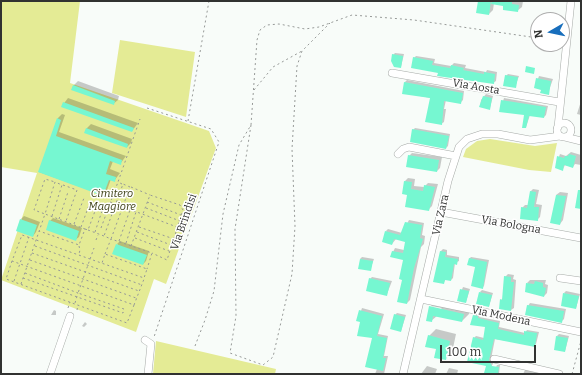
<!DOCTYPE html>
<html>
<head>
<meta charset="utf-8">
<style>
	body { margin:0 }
	#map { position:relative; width:582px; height:375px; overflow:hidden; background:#f8fcf9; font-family:Bitter,serif }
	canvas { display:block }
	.frame { position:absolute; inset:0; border:2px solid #313231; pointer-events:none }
	.north { position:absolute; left:530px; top:12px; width:40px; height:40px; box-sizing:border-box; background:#fff; border:1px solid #adadad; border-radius:50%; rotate:261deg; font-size:11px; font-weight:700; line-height:16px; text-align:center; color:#313231 }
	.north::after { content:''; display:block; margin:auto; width:14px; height:18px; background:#186ebc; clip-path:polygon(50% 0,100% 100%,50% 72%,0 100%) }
	.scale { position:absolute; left:440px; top:345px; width:96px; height:18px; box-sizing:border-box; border:2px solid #313231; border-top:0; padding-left:5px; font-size:12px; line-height:14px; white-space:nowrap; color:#313231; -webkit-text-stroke:3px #fff; paint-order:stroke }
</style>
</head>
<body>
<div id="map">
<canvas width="582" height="375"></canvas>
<div class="frame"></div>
<div class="north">N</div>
<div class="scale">100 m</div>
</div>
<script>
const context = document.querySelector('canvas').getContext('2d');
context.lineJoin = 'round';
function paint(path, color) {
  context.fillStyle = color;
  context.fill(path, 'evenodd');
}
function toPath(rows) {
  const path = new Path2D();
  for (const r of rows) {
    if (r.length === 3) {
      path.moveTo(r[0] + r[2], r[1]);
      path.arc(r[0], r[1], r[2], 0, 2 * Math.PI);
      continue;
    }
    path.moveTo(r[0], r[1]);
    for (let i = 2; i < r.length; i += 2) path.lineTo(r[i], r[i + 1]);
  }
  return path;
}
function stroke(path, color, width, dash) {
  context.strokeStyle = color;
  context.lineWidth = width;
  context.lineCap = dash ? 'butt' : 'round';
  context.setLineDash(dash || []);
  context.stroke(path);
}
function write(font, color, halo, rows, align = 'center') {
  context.font = font + ' Bitter,serif';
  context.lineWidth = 3;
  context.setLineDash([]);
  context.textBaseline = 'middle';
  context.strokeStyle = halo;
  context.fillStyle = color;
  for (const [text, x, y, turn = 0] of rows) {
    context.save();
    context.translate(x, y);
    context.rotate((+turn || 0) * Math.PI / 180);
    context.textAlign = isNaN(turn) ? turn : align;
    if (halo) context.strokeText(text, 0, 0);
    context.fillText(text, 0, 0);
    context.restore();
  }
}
paint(toPath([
	[1,1,80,1,70,83,209,131,216,148,166,284,154,279,136,332,1,280,37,173,1,167],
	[120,40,195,52,186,117,112,93],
	[490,139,535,146,557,143,551,172,529,170,463,157,466,149,477,141],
	[156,341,276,369,275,374,153,374]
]), '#e4eb95');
paint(toPath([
	[479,1,523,1,522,7,517,11,504,5,494,3,493,10,489,14],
	[395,53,404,54,401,67,393,55],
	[416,56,435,59,434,63,451,66,454,63,466,65,465,68,486,72,487,70,497,72,496,81,493,83,439,72,414,58],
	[508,74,519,76,515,87,506,76],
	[539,76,553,79,548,93,542,89,535,87],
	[407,80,464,91,463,100,460,103,446,100,444,109,446,109,444,122,441,124,431,98,403,93,405,82],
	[78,81,119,96,118,100,113,104,73,86],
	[486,94,493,96,490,108,480,107,481,100],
	[68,98,138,123,132,131,62,106],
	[504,98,548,106,546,115,544,117,530,115,526,127,525,114,500,111],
	[581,101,581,115,577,114],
	[62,114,65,115,59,132,126,156,120,164,113,161,110,169,120,173,114,181,111,179,107,190,103,195,39,172,58,118],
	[91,124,132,139,131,143,127,147,86,129],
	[415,128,450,134,448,146,446,148,413,130],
	[571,152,581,155,581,165,575,164,573,167,565,165,563,169,556,165,560,154,566,156],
	[412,153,442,157,440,168,437,171,409,156],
	[408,178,415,179,414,186,424,187,428,183,438,184,432,206,428,210,408,194,405,181],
	[533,189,539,190,536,204,542,205,540,217,537,220,522,208,525,205,528,205,531,191],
	[560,192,568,193,563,220,560,224,556,195],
	[24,216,40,222,36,232,33,236,21,219],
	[53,218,82,228,79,237,75,240,50,221],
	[409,220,424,223,422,235,425,236,424,244,421,247,410,300,407,303,403,279,404,259,391,256,395,248,404,250,406,241,396,239,392,244,386,231,388,229,402,233],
	[120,241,149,251,146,261,143,264,117,244],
	[443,249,447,250,447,255,459,257,459,261,455,263,453,278,451,280,446,279,444,282,441,251],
	[362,257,374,259,370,270,360,259],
	[471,257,489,260,484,286,482,288,476,266,469,259],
	[508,274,514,275,513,279,516,280,514,308,511,310,501,300,503,298,505,277],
	[372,277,392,281,387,294,370,279],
	[530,280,546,280,545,284,548,285,547,293,544,296,527,283],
	[463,287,470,289,466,302,458,300],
	[482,290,493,293,489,306,480,292],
	[566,291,580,294,576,308,564,293],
	[436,300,470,307,469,314,462,321,437,316,431,321,427,320,442,308,431,306],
	[530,303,566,309,564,319,561,322,528,306],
	[362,308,384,314,378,334,388,336,384,356,388,356,384,374,375,374,377,369,373,338,361,321,358,320],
	[54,310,56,311,56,315,51,315],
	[397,313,406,315,401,331,395,315],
	[476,314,480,315,479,317,500,321,499,327,525,333,527,330,539,332,536,344,534,345,495,339,491,359,494,362,491,367,474,338,476,336,484,338,486,327,474,316],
	[85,322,87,324,84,327,82,326],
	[436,329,456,334,452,353,445,359,429,336],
	[559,334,569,336,565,351,557,336],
	[497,365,500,365,499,374,493,374],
	[427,366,437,369,435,374,421,374],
	[449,368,458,370,457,374,446,374],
	[526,368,548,374,523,374]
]), '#0003');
paint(toPath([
	[478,1,491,1,489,15,476,13],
	[492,1,512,1,512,4,519,5,518,12,503,10,503,6,491,4],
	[392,54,403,56,401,68,394,67,391,61],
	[413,57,433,61,432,65,450,68,451,65,464,68,463,70,484,74,484,72,495,74,494,84,437,76,438,73,411,68],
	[526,66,535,68,534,74,525,72],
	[505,75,518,77,516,88,503,86],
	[536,78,551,81,549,95,540,93,541,90,534,88],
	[404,82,463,93,461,104,444,101,442,125,425,122,430,98,402,94],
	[73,85,115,101,114,105,71,90],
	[483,96,492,98,490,110,479,107],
	[501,100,546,107,544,118,529,116,526,128,522,128,524,115,499,112],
	[63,102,134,128,132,132,61,107],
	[57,118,61,120,56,136,122,160,121,165,110,161,106,174,116,177,115,182,109,180,103,196,38,172],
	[86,128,128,144,127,148,84,133],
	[412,129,449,136,446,149,410,142],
	[569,154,576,156,573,168,564,165,563,171,555,168,557,156,564,158,565,156,568,156],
	[408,155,439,160,437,172,406,167],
	[404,181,412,182,411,189,423,191,424,185,435,187,429,211,405,207,407,195,402,194],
	[578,190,581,190,581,209,575,208],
	[530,191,536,192,534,207,539,207,538,221,520,219,521,207,527,208],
	[556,195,566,196,560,225,550,223],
	[20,219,37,225,33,237,16,231],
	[49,220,79,231,76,241,46,230],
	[405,222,422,225,420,238,423,239,414,268,407,304,397,302,402,280,399,279,403,260,390,257,392,251,403,253,405,242,394,239,392,245,382,242,385,231,400,235],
	[116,244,147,255,143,265,112,254],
	[440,251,446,252,445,257,458,259,457,265,454,264,451,281,445,280,444,284,433,282],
	[469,258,487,262,483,289,471,286,475,267,467,265],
	[360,259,373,261,371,271,358,269],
	[504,276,511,277,511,282,514,282,511,311,499,309,500,299,502,300],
	[369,278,390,283,387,296,366,291],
	[535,281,543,283,543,287,546,288,544,297,525,292,526,283,534,284],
	[460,289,469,291,466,303,457,301],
	[479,292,492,295,489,307,476,304],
	[563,293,579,296,576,309,561,306],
	[527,305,564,311,562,323,525,315],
	[429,306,464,314,462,322,433,316,432,322,426,321],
	[359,310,382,316,377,336,387,338,383,358,386,358,383,371,365,367,372,338,357,336,360,322,356,321],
	[394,314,405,317,401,332,390,329],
	[473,315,478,316,478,318,499,323,498,329,524,335,524,331,537,333,535,347,494,339,489,360,492,366,499,367,498,374,484,373,486,366,467,362,473,337,483,340,485,327,470,325],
	[428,335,450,341,446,360,434,358,436,349,425,347],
	[556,336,568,338,565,352,554,350]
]), '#76f7d1');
const minor = toPath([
	[392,73,559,102],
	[564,130,7],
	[558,127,571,1],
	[565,137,581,141],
	[398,154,403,149,409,147,456,156],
	[441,212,581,238],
	[560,278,581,281],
	[421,299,581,332],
	[145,340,151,344,148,374],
	[494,359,559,374],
	[50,374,70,316],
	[403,374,448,181,459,147,467,139,482,134,498,134,530,140,560,136]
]);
stroke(minor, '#a7aba8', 8);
stroke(toPath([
	[254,90,273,67,302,51],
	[147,108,211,129,219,142,154,337],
	[188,121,209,1],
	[251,125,235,229,236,316,230,353,263,365,273,357,292,274,295,226,292,149,297,66,302,51,330,23],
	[122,184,118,182,140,119],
	[63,185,77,190,66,221],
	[131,187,150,195],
	[110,202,177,227],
	[147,202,181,215],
	[146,208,180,221],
	[52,216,62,185,55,182,45,214,34,210,45,179,55,182],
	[59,219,68,192],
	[74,224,84,198],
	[81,227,91,200],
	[139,227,174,239],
	[101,228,118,182],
	[85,229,88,230,98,203],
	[88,230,104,236,111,239,130,187,123,184,104,236],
	[95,232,104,205],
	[137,232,171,245],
	[135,238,169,251],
	[96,240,98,235],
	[119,241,130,210],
	[126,243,136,212],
	[35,246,142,285],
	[79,246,80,250,79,254],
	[131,246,150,195,180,205,183,210,167,260,152,253],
	[32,253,139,291],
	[105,254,111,239,152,253,147,269],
	[30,260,136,298],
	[12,261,6,279,127,323,134,305,12,261,22,235,90,259,144,278,147,269,105,254,102,263],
	[25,273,78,293,75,303],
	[23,278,123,313,124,309,78,293,94,248],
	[14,281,29,237],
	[21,284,45,214,85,229,79,245,39,231],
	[134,305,144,279],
	[68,308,70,302],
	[77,310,78,305],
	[195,346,205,320,214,291,223,214,239,145,251,125,257,40,260,30,267,25,279,24,305,29,319,27,352,15,414,20,538,38],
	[572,374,581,341]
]), '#969997', 1, [2, 3]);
stroke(minor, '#fff', 7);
write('11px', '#313231', '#fff', [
	["Via Aosta",476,87,10],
	["Via Zara",441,215,-77],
	["Via Brindisi",184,222,-71],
	["Via Bologna",511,225,10],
	["Via Modena",501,316,12]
]);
write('italic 11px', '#3d4015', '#fff', [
	["Cimitero",112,194],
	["Maggiore",112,207]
]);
</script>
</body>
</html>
